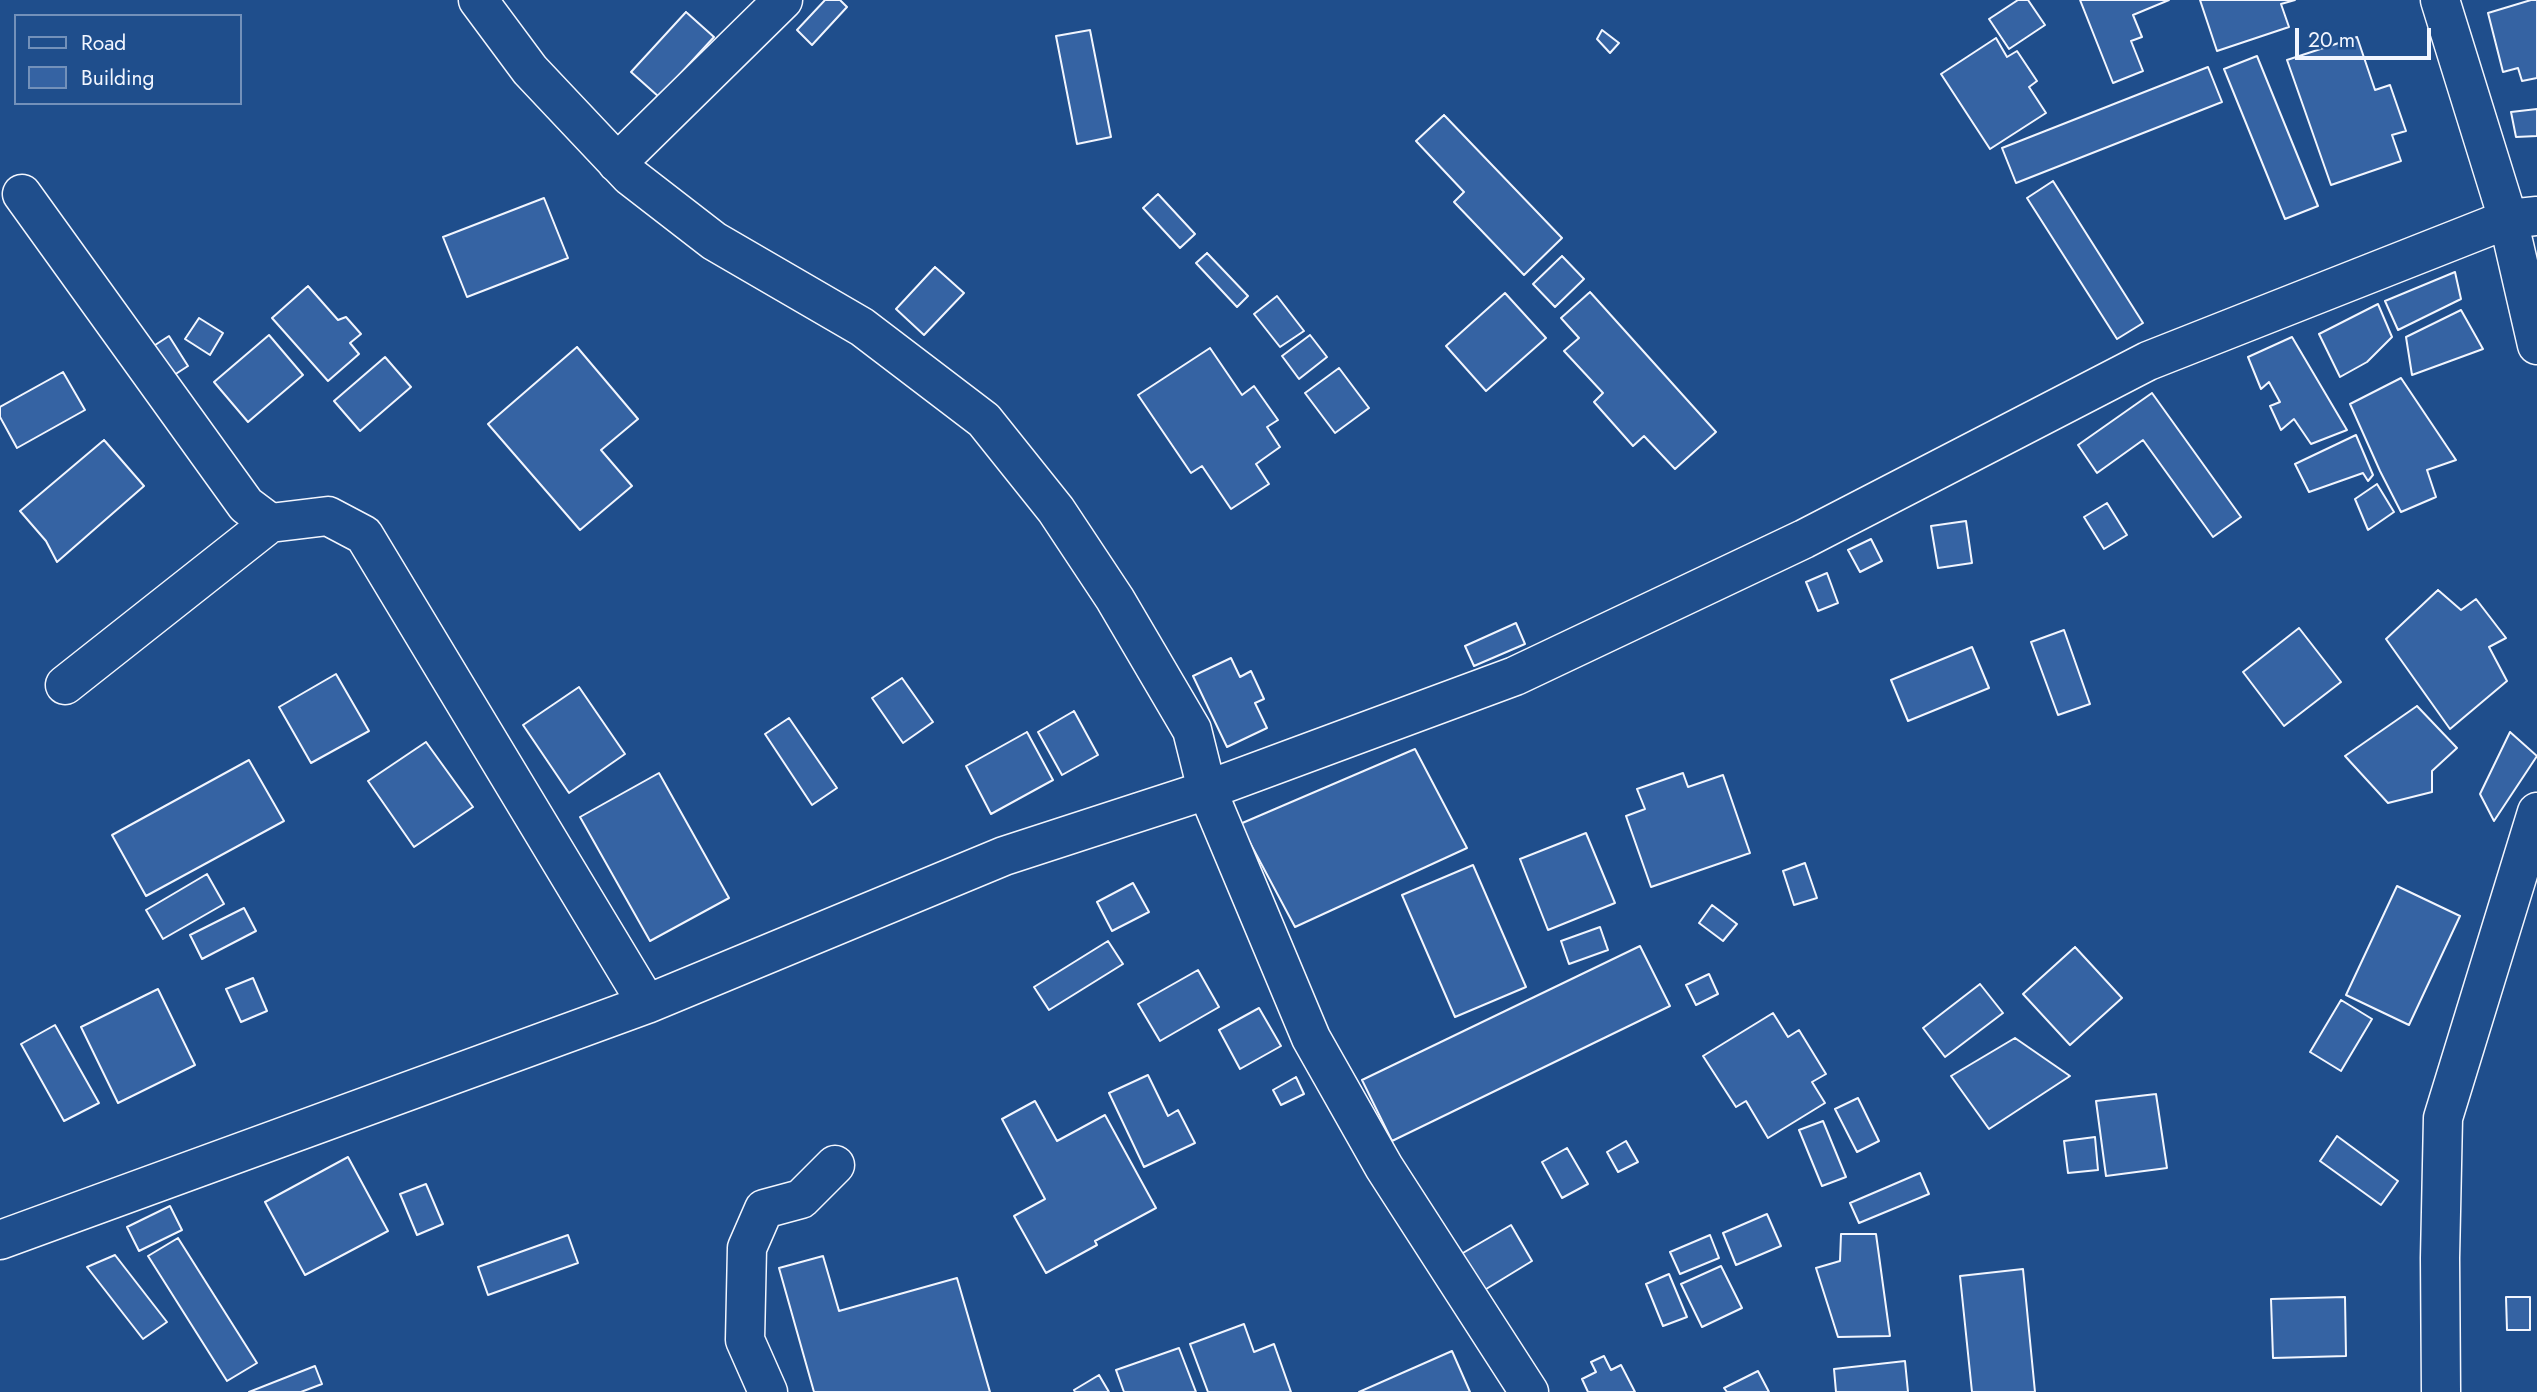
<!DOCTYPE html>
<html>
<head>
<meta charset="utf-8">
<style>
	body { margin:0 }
	#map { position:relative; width:2537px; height:1392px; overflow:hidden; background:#1f4e8c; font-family:Jost,sans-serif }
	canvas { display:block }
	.legend { position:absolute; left:14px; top:14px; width:228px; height:91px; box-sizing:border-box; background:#1f4e8c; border:2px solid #7391ba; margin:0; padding:9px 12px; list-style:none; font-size:21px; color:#f2f6ff }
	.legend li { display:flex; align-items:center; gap:14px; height:35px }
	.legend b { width:35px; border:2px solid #7391ba }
	.scale { position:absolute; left:2295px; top:28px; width:136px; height:32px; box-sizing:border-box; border:4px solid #f2f6ff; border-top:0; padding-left:9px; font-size:21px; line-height:24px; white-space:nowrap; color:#f2f6ff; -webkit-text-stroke:5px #1f4e8c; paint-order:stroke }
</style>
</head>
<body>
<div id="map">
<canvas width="2537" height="1392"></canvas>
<ul class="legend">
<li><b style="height:9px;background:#1f4e8c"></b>Road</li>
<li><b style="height:19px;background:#3563a3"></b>Building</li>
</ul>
<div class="scale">20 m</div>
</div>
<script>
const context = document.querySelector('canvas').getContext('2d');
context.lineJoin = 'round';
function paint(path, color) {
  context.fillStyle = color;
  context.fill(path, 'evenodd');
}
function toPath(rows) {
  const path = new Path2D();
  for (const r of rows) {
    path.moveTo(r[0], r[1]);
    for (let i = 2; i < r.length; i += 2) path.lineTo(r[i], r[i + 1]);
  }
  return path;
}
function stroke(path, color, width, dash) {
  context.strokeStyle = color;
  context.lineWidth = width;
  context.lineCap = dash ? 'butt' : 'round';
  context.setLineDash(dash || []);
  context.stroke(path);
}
const building = toPath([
	[825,0,840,0,847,7,812,45,797,30,825,0],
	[2018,0,2028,0,2045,25,2009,49,1989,19,2018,0],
	[2080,0,2169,0,2133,15,2142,37,2131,41,2143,71,2113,83,2080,0],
	[2200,0,2295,0,2281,4,2289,27,2217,51,2200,0],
	[2531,0,2537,0,2537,78,2522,81,2518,68,2503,72,2488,13,2531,0],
	[686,12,714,37,659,97,631,72,686,12],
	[1090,30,1111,137,1077,144,1056,36,1090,30],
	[1602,30,1619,43,1610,53,1597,39,1602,30],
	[2357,37,2375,90,2390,85,2406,131,2392,135,2401,161,2331,185,2287,60,2357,37],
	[1996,38,2007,57,2017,51,2037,81,2029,87,2046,113,1990,149,1941,74,1996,38],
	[2257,56,2318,206,2285,219,2224,69,2257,56],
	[2208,67,2222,102,2016,183,2002,148,2208,67],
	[2537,109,2537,136,2516,137,2511,112,2537,109],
	[1444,115,1562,238,1524,275,1454,202,1464,192,1416,141,1444,115],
	[2053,181,2143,323,2117,339,2027,198,2053,181],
	[1158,194,1195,234,1180,248,1143,208,1158,194],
	[544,198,568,258,467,297,443,237,544,198],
	[1207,253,1248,296,1237,307,1196,263,1207,253],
	[1562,256,1584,279,1555,307,1533,284,1562,256],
	[935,267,964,293,924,335,896,309,935,267],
	[2455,272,2461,299,2398,330,2385,301,2455,272],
	[308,286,338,320,346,317,361,334,350,343,359,354,328,381,272,318,308,286],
	[1590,292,1716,432,1675,469,1644,436,1633,446,1594,402,1603,393,1564,351,1579,338,1561,318,1590,292],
	[1505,293,1546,338,1486,391,1446,346,1505,293],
	[1277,296,1304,331,1280,347,1254,314,1277,296],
	[2378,304,2392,337,2367,362,2340,377,2319,334,2378,304],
	[2461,310,2483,349,2412,375,2406,337,2461,310],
	[199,318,223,333,210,355,185,339,199,318],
	[269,335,303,375,248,422,214,382,269,335],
	[1310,335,1327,357,1299,379,1282,356,1310,335],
	[169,336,188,366,171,377,152,347,169,336],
	[2292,337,2347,430,2311,444,2294,419,2281,430,2270,406,2280,402,2269,382,2261,389,2248,357,2292,337],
	[577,347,638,419,601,450,632,486,580,530,488,424,577,347],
	[1210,348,1242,395,1254,386,1278,420,1267,427,1280,447,1256,464,1269,484,1231,509,1202,466,1191,473,1138,395,1210,348],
	[385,357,411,387,360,431,334,401,385,357],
	[1339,368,1369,408,1335,433,1305,393,1339,368],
	[63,372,85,410,17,448,0,417,0,407,63,372],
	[2401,378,2456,460,2427,470,2436,497,2401,512,2380,471,2350,404,2401,378],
	[2152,393,2241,517,2213,537,2143,440,2097,473,2078,445,2152,393],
	[2356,435,2373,475,2368,481,2363,473,2309,492,2295,464,2356,435],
	[104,440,144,486,57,562,46,541,20,511,104,440],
	[2377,484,2394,512,2368,530,2355,499,2377,484],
	[2107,503,2127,535,2104,549,2084,517,2107,503],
	[1966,521,1972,563,1938,568,1931,526,1966,521],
	[1871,539,1882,561,1860,572,1848,550,1871,539],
	[1827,573,1838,603,1818,611,1806,582,1827,573],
	[2438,590,2461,610,2476,599,2506,638,2489,647,2507,681,2450,729,2386,639,2438,590],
	[1516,623,1525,644,1474,666,1465,646,1516,623],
	[2299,628,2341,682,2284,726,2243,672,2299,628],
	[2064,630,2090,704,2058,715,2031,642,2064,630],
	[1972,647,1989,688,1908,721,1891,680,1972,647],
	[1231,658,1240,677,1251,671,1264,699,1255,703,1267,728,1227,747,1193,676,1231,658],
	[336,674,369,731,311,763,279,707,336,674],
	[902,678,933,722,903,743,872,698,902,678],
	[579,687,625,754,569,793,523,725,579,687],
	[2417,706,2457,748,2432,771,2432,792,2388,803,2345,756,2417,706],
	[1074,711,1098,755,1062,775,1038,732,1074,711],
	[789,718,837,788,812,805,765,734,789,718],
	[1027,732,1053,780,991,814,966,766,1027,732],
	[2510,732,2537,756,2494,821,2480,794,2510,732],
	[426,742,473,807,414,847,368,781,426,742],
	[1415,749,1467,848,1295,927,1240,824,1415,749],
	[249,760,284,821,146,896,112,835,249,760],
	[659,773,729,898,650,941,580,817,659,773],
	[1683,773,1688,787,1723,775,1750,853,1651,887,1626,816,1645,809,1637,789,1683,773],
	[1586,833,1615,903,1548,930,1520,859,1586,833],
	[1805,863,1817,898,1794,905,1783,871,1805,863],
	[1473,865,1526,987,1455,1017,1402,895,1473,865],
	[207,874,224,904,163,939,146,910,207,874],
	[1133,883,1149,912,1112,931,1097,902,1133,883],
	[2397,886,2460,916,2409,1025,2346,995,2397,886],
	[1712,905,1737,924,1723,941,1699,923,1712,905],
	[244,908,256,931,202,959,190,935,244,908],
	[1600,927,1608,950,1569,964,1561,941,1600,927],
	[1108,941,1123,964,1049,1010,1034,987,1108,941],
	[1640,946,1670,1006,1392,1141,1362,1080,1640,946],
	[2075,947,2122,998,2070,1045,2023,994,2075,947],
	[1198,970,1219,1007,1160,1041,1138,1004,1198,970],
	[1709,974,1718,994,1696,1005,1686,985,1709,974],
	[253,978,267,1011,241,1022,226,989,253,978],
	[1980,984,2003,1013,1945,1057,1923,1028,1980,984],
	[158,989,195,1065,118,1103,81,1027,158,989],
	[2341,1000,2372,1019,2341,1071,2310,1052,2341,1000],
	[1259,1008,1281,1046,1240,1069,1219,1030,1259,1008],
	[1773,1013,1788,1037,1799,1030,1826,1074,1812,1082,1825,1103,1768,1138,1746,1101,1736,1107,1703,1056,1773,1013],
	[55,1025,99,1103,64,1121,21,1044,55,1025],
	[2015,1038,2070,1076,1989,1129,1951,1076,2015,1038],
	[1148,1075,1168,1116,1178,1110,1195,1143,1144,1167,1109,1093,1148,1075],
	[1296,1077,1304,1094,1281,1105,1273,1090,1296,1077],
	[2156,1094,2167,1168,2106,1176,2096,1101,2156,1094],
	[1858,1098,1879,1141,1857,1152,1835,1109,1858,1098],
	[1035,1101,1057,1141,1105,1115,1156,1208,1095,1241,1097,1245,1046,1273,1014,1216,1045,1199,1002,1119,1035,1101],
	[1823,1121,1846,1177,1822,1186,1799,1130,1823,1121],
	[2337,1136,2398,1181,2381,1205,2320,1161,2337,1136],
	[2095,1137,2098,1170,2068,1173,2064,1141,2095,1137],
	[1626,1141,1638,1162,1618,1172,1607,1152,1626,1141],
	[1567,1148,1588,1184,1562,1198,1542,1162,1567,1148],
	[348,1157,388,1231,305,1275,265,1202,348,1157],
	[1920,1173,1929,1194,1859,1223,1850,1203,1920,1173],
	[426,1184,443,1224,417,1235,400,1194,426,1184],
	[170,1206,182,1230,139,1251,127,1227,170,1206],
	[1767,1214,1781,1246,1736,1265,1723,1233,1767,1214],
	[1511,1225,1532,1261,1478,1294,1456,1257,1511,1225],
	[1841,1234,1876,1234,1890,1336,1838,1337,1816,1268,1840,1261,1841,1234],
	[568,1235,578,1263,488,1295,478,1267,568,1235],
	[1710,1235,1719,1258,1680,1274,1670,1252,1710,1235],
	[178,1238,257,1363,227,1381,148,1256,178,1238],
	[115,1255,167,1322,143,1339,87,1267,115,1255],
	[823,1256,839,1311,957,1278,990,1392,814,1392,779,1268,823,1256],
	[1721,1266,1742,1308,1702,1327,1681,1284,1721,1266],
	[2023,1269,2035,1392,1972,1392,1960,1276,2023,1269],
	[1669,1274,1687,1317,1663,1326,1646,1284,1669,1274],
	[2345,1297,2346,1356,2273,1358,2271,1299,2345,1297],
	[2506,1297,2530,1297,2530,1330,2507,1330,2506,1297],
	[1244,1324,1254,1352,1274,1344,1291,1392,1208,1392,1190,1344,1244,1324],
	[1179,1348,1196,1392,1124,1392,1116,1370,1179,1348],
	[1452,1351,1470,1392,1359,1392,1452,1351],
	[1604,1356,1611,1370,1621,1365,1635,1392,1588,1392,1582,1379,1596,1372,1591,1362,1604,1356],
	[1905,1361,1908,1392,1836,1392,1834,1369,1905,1361],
	[315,1366,322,1384,301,1392,249,1392,315,1366],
	[1758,1371,1769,1392,1727,1392,1724,1388,1758,1371],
	[1099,1375,1109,1392,1075,1392,1074,1390,1099,1375]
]);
paint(building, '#3563a3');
stroke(building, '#f2f6ff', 2);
const street = toPath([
	[478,0,530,70,630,176,714,241,862,327,984,420,1056,510,1115,599,1192,730,1207,790,1311,1038,1384,1167,1529,1392],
	[2440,0,2508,219,2537,345],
	[617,163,783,0],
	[22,194,246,505,270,523,328,516,364,535,647,1004],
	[65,685,270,523],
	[0,1240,647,1004,1004,856,1207,790,1515,676,1804,539,2148,361,2508,219,2537,216],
	[768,1392,745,1340,747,1248,764,1209,801,1199,835,1165],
	[2441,1392,2440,1258,2443,1118,2537,812]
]);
stroke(street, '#f2f6ff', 41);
stroke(street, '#1f4e8c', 38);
</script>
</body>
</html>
